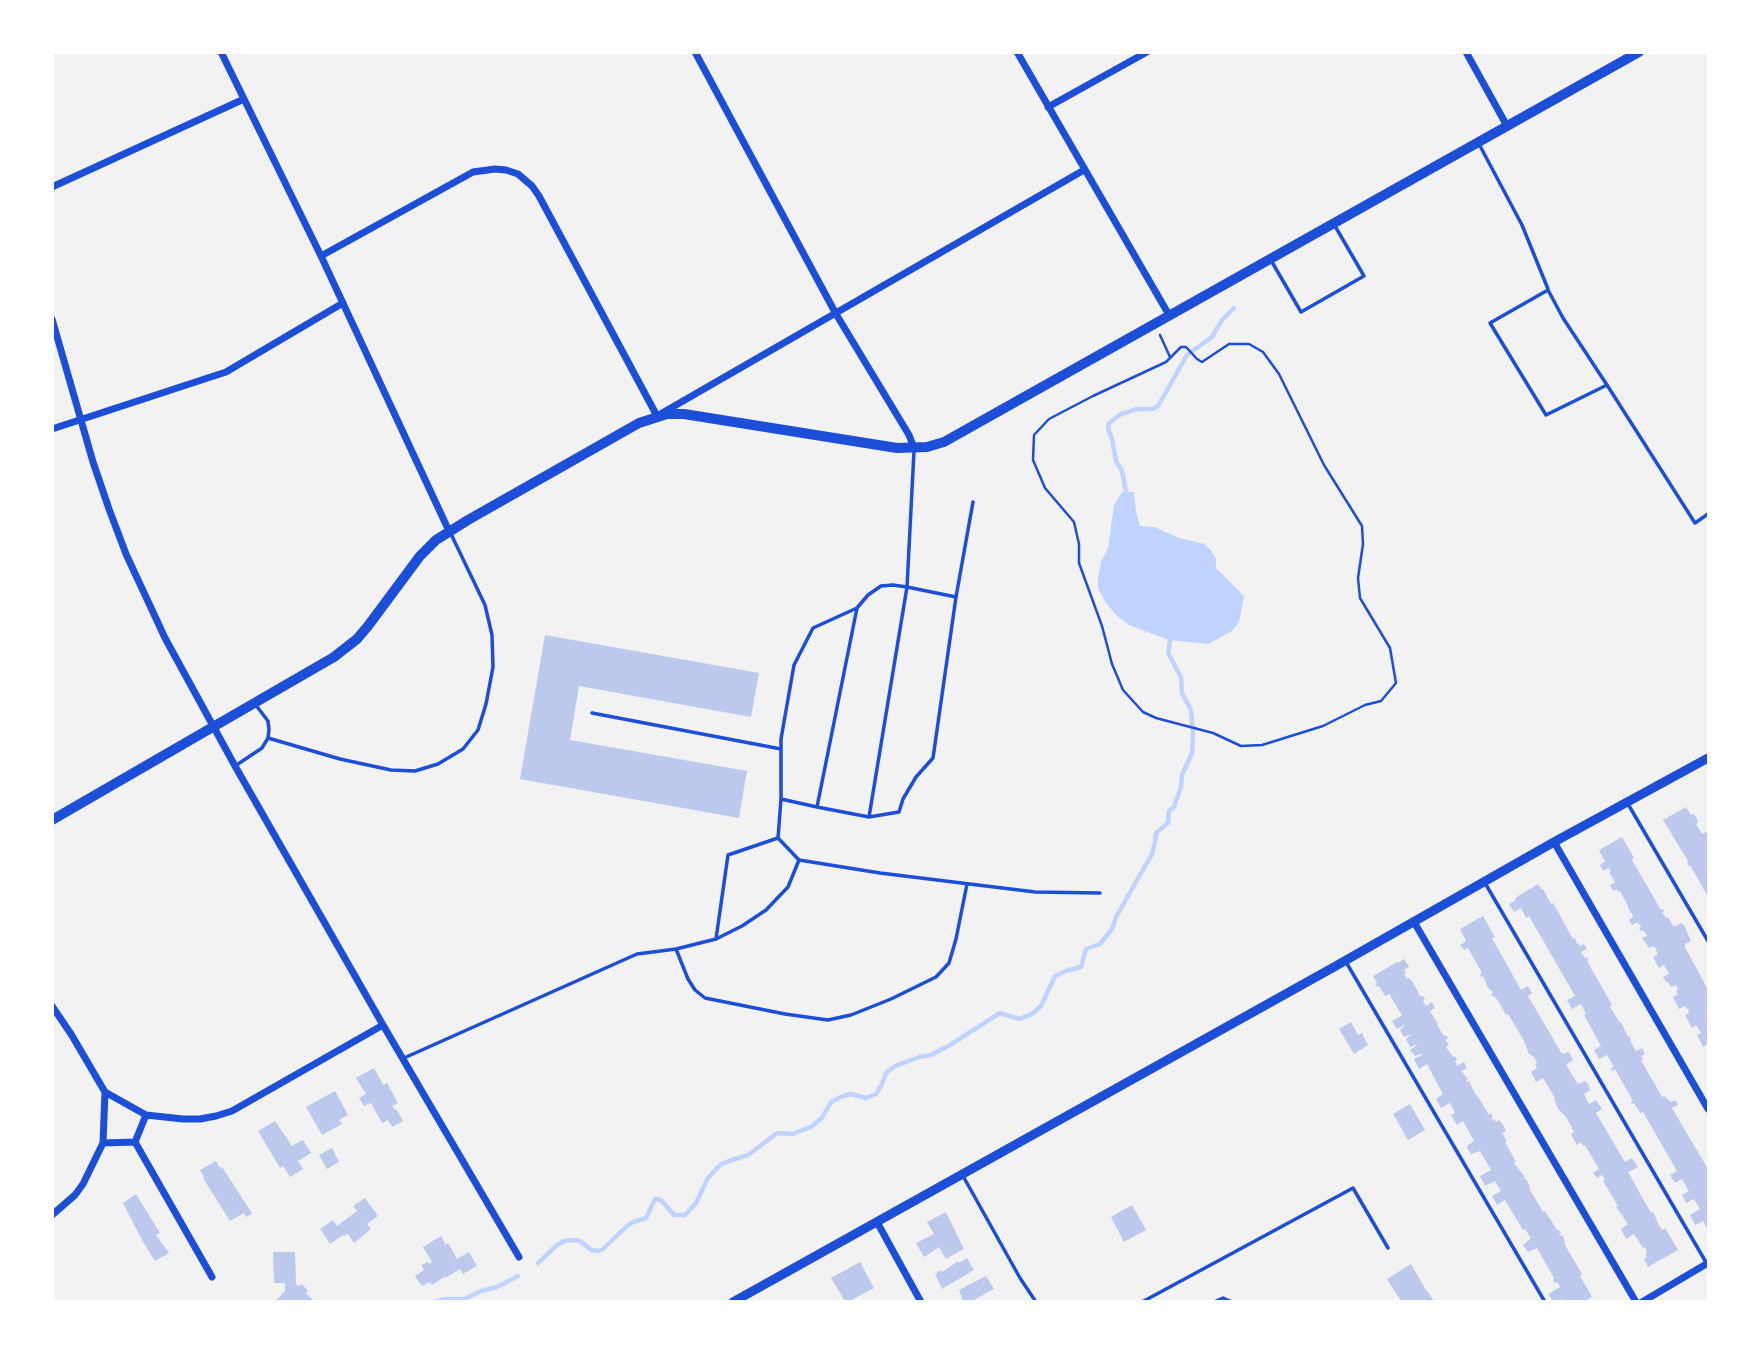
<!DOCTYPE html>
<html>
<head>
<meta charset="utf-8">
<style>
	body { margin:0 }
	#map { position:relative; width:1761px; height:1354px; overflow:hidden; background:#f2f2f2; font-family:"Fira Sans Condensed",sans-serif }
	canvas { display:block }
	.frame { position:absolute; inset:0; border:54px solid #fff; pointer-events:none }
</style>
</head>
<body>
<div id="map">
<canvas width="1761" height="1354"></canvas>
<div class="frame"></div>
</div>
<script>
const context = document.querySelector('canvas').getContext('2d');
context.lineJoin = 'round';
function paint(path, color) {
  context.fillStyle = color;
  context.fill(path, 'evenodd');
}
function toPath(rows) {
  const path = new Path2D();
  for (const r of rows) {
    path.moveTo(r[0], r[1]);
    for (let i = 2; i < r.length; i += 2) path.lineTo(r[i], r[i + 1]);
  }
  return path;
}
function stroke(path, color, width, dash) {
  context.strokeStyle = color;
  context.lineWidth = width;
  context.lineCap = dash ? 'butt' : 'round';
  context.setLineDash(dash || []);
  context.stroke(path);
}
paint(toPath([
	[1122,492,1134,492,1136,512,1140,526,1154,527,1179,538,1204,544,1211,550,1216,559,1216,568,1244,596,1239,622,1232,631,1208,644,1169,640,1129,625,1117,616,1106,603,1098,588,1098,578,1101,562,1108,548,1114,505]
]), '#bfd3fe');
stroke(toPath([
	[1127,497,1122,471,1116,461,1112,439,1108,428,1109,423,1121,414,1137,409,1153,409,1158,406,1187,355,1212,337,1222,320,1234,308],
	[538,1263,557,1245,564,1241,573,1240,580,1241,591,1250,598,1251,603,1249,627,1226,633,1222,646,1218,655,1199,661,1200,674,1215,685,1215,696,1203,708,1178,720,1165,729,1161,748,1155,777,1133,792,1134,811,1127,822,1118,831,1102,843,1096,851,1094,866,1098,876,1094,882,1084,886,1073,895,1066,919,1057,931,1055,950,1045,1000,1013,1019,1019,1032,1014,1041,1006,1055,976,1066,971,1081,967,1086,949,1100,944,1112,929,1116,917,1152,854,1155,842,1156,833,1168,823,1169,811,1174,807,1181,787,1182,775,1192,753,1193,733,1191,710,1182,693,1181,677,1168,653,1171,636],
	[434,1302,446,1299,465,1299,481,1291,497,1287,518,1276]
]), '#bfd3fe', 4.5);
paint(toPath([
	[545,635,759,673,751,717,579,686,570,740,747,771,739,818,520,779],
	[1686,807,1691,815,1694,814,1696,817,1698,822,1696,824,1702,834,1707,832,1708,834,1707,837,1708,842,1707,843,1708,846,1708,897,1690,865,1688,866,1687,863,1688,861,1663,820],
	[1622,837,1634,858,1632,860,1661,910,1663,909,1665,911,1662,912,1666,918,1668,917,1674,927,1681,923,1684,925,1691,941,1685,944,1685,947,1708,990,1708,1044,1703,1047,1697,1035,1701,1033,1696,1025,1692,1028,1685,1015,1689,1013,1688,1010,1689,1008,1687,1009,1685,1006,1679,1009,1673,997,1678,994,1676,991,1678,989,1676,985,1671,987,1668,982,1667,983,1663,977,1669,974,1667,970,1664,965,1659,968,1653,957,1658,954,1656,951,1657,949,1653,946,1649,948,1642,938,1647,936,1644,931,1641,931,1639,928,1641,927,1638,922,1632,925,1629,920,1633,917,1632,913,1630,912,1626,902,1620,891,1618,892,1617,889,1613,891,1610,885,1615,882,1609,872,1611,872,1609,868,1603,871,1600,865,1605,862,1599,850],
	[1538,884,1542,890,1543,889,1551,904,1553,903,1573,939,1575,938,1577,944,1578,943,1580,946,1584,944,1587,949,1581,952,1585,958,1587,957,1589,960,1587,961,1612,1005,1610,1007,1620,1023,1621,1022,1628,1037,1629,1036,1631,1039,1630,1041,1636,1051,1642,1048,1645,1054,1641,1056,1643,1059,1641,1060,1662,1097,1664,1096,1671,1102,1675,1100,1678,1105,1672,1108,1708,1169,1708,1230,1703,1221,1695,1225,1690,1215,1700,1209,1694,1199,1686,1203,1682,1195,1689,1191,1688,1190,1682,1179,1675,1183,1670,1175,1677,1171,1643,1112,1640,1113,1634,1103,1632,1104,1631,1102,1633,1101,1615,1069,1612,1071,1611,1068,1614,1067,1607,1055,1599,1059,1594,1050,1601,1046,1584,1015,1586,1014,1581,1004,1572,1009,1567,1000,1575,996,1529,916,1526,918,1521,908,1514,912,1509,904,1516,900,1515,898],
	[1483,916,1495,937,1492,938,1521,990,1528,986,1532,993,1528,996,1562,1054,1569,1052,1573,1060,1566,1065,1578,1084,1585,1081,1588,1084,1590,1090,1584,1094,1589,1104,1596,1100,1602,1109,1596,1113,1625,1162,1632,1158,1638,1167,1628,1172,1651,1213,1653,1212,1657,1220,1656,1220,1662,1230,1665,1228,1678,1250,1648,1267,1644,1259,1647,1257,1645,1254,1647,1252,1645,1247,1643,1248,1634,1234,1626,1239,1621,1229,1628,1224,1616,1207,1618,1206,1603,1181,1605,1180,1602,1175,1597,1178,1593,1173,1599,1169,1585,1145,1583,1146,1581,1142,1577,1145,1571,1134,1574,1132,1566,1117,1558,1109,1554,1099,1555,1098,1543,1078,1536,1082,1531,1072,1537,1068,1535,1064,1537,1063,1534,1057,1529,1054,1523,1039,1508,1014,1506,1015,1498,1001,1494,996,1493,997,1491,994,1493,992,1488,988,1483,976,1481,977,1480,974,1482,973,1468,948,1464,950,1460,945,1466,941,1460,929],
	[1404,959,1409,967,1404,970,1406,973,1404,974,1407,979,1409,978,1412,981,1421,997,1423,996,1425,1000,1423,1001,1426,1006,1432,1002,1435,1008,1430,1011,1438,1024,1437,1025,1444,1036,1446,1035,1448,1039,1445,1040,1449,1045,1446,1047,1453,1057,1455,1056,1457,1060,1455,1061,1457,1066,1464,1062,1467,1068,1461,1071,1468,1079,1466,1080,1467,1082,1469,1081,1476,1096,1477,1095,1489,1115,1491,1113,1493,1117,1491,1118,1492,1120,1494,1119,1496,1122,1499,1120,1503,1125,1506,1131,1502,1133,1507,1141,1505,1142,1516,1162,1514,1163,1525,1177,1523,1178,1523,1179,1525,1178,1527,1181,1530,1187,1529,1188,1543,1212,1545,1211,1554,1225,1557,1230,1559,1230,1561,1233,1559,1234,1560,1236,1562,1235,1564,1238,1565,1245,1582,1274,1580,1276,1592,1297,1584,1301,1563,1301,1561,1299,1557,1301,1553,1301,1548,1294,1560,1287,1557,1282,1555,1283,1553,1280,1554,1278,1537,1248,1528,1252,1523,1245,1531,1238,1525,1229,1523,1230,1505,1200,1497,1205,1492,1196,1501,1191,1495,1181,1485,1186,1480,1176,1491,1170,1480,1151,1471,1154,1467,1147,1468,1145,1474,1141,1463,1121,1457,1125,1451,1115,1455,1113,1450,1103,1441,1108,1436,1099,1443,1094,1427,1064,1419,1069,1414,1059,1422,1055,1421,1054,1415,1056,1410,1050,1418,1044,1410,1047,1406,1039,1412,1034,1404,1037,1400,1030,1406,1024,1397,1029,1392,1021,1402,1015,1389,994,1385,996,1379,986,1377,987,1375,984,1377,983,1373,976,1397,962,1398,963],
	[1351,1022,1358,1035,1362,1033,1368,1045,1354,1054,1339,1029],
	[374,1068,383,1085,387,1083,398,1103,392,1106,395,1110,396,1109,403,1121,392,1127,388,1120,382,1123,371,1103,364,1106,359,1098,366,1094,356,1078],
	[335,1091,348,1115,339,1120,342,1124,322,1135,306,1107],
	[1410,1104,1425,1130,1408,1140,1393,1114],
	[275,1121,292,1146,303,1140,311,1153,298,1161,303,1169,290,1177,283,1166,280,1168,258,1131],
	[332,1148,339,1162,327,1169,319,1155],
	[216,1161,220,1168,222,1167,250,1210,252,1214,246,1217,244,1213,230,1221,203,1178,204,1177,200,1170],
	[136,1194,160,1233,156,1235,169,1253,155,1261,142,1240,123,1203],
	[365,1198,378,1216,367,1224,371,1229,354,1243,348,1234,344,1236,343,1235,330,1244,320,1229,333,1220,337,1226,357,1211,353,1206],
	[1132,1205,1146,1230,1124,1242,1111,1217],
	[946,1212,964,1249,946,1259,939,1247,924,1257,916,1243,934,1234,927,1222],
	[441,1236,446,1245,448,1243,457,1259,469,1252,477,1266,463,1274,460,1269,445,1278,444,1277,432,1285,430,1282,422,1286,415,1276,424,1270,421,1265,428,1262,429,1264,432,1262,423,1247],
	[273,1252,295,1252,296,1284,299,1286,301,1284,308,1290,306,1293,313,1300,312,1301,276,1301,285,1291,285,1283,274,1283],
	[967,1258,974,1270,942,1289,935,1274,941,1270,942,1272,958,1261,959,1263],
	[860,1262,874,1288,850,1301,845,1301,831,1278],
	[1411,1264,1427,1292,1428,1292,1434,1301,1401,1301,1387,1279],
	[986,1276,994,1289,972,1301,963,1301,959,1290]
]), '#bdc9ec');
stroke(toPath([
	[1160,335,1170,357],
	[1229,344,1249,344,1263,352,1279,374,1324,465,1362,526,1363,544,1358,578,1360,598,1390,648,1396,683,1381,701,1365,705,1323,726,1262,745,1241,746,1213,733,1156,718,1143,712,1123,690,1112,664,1102,626,1079,563,1079,544,1074,522,1045,488,1033,460,1034,435,1049,419,1093,396,1166,362,1181,347,1186,347,1197,359,1202,362,1229,344]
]), '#1d4ed8', 2.5);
stroke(toPath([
	[1479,144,1522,225,1548,289],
	[1272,262,1301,312,1364,276,1335,226],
	[1607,385,1546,415,1490,323,1548,290,1563,318,1607,385,1695,523,1708,514],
	[914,451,907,587,869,817,817,807,857,608,868,595,881,586,893,585,907,587,956,597,973,502],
	[592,713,781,749],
	[268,738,340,759,391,770,415,771,438,764,463,749,478,730,486,704,493,667,492,635,485,605,451,534],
	[235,766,262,748,268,738,269,730,268,721,255,704],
	[1628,804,1708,941],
	[817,807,781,799,781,739,794,665,813,628,857,608],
	[869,817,899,812,903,799,916,777,933,758,956,597],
	[778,838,799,860,880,873,1035,892,1100,893],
	[1485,883,1707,1264],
	[716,939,742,926,766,910,788,887,799,860],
	[676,949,688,979,695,990,705,998,785,1014,828,1020,851,1015,891,999,936,977,949,963,956,939,967,884],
	[1346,962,1545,1302],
	[404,1058,637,954,676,949,716,939,728,855,778,838,781,799],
	[963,1176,1020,1278,1036,1302],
	[1142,1302,1353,1188,1388,1248],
	[1214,1302,1223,1298,1232,1302]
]), '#1d4ed8', 3.5);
stroke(toPath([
	[221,52,321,256,449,531],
	[695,52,836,314,909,435,914,448],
	[1017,52,1169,315],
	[1466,52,1507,126],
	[1048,107,1147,52],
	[52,187,244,99],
	[321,256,473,172,495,169,506,170,518,174,532,186,539,196,657,416,1084,170],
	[52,319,93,462,109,509,126,554,165,638,235,766,383,1025,519,1257],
	[52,429,226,372,343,303],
	[1554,842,1708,1109],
	[1414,922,1636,1302],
	[52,1006,71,1034,105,1092,146,1115,135,1142,103,1143,105,1092],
	[146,1115,183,1119,200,1119,216,1116,232,1111,383,1025],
	[135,1142,212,1277],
	[52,1215,75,1195,83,1184,103,1143],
	[877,1222,921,1302],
	[1642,1302,1708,1263]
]), '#1d4ed8', 7);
stroke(toPath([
	[733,1302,1334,967,1554,842,1708,758]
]), '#1d4ed8', 9);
stroke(toPath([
	[52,820,334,657,357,639,368,626,420,556,436,540,468,520,639,423,667,414,684,414,897,448,927,447,944,442,1639,52]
]), '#1d4ed8', 10);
</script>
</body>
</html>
